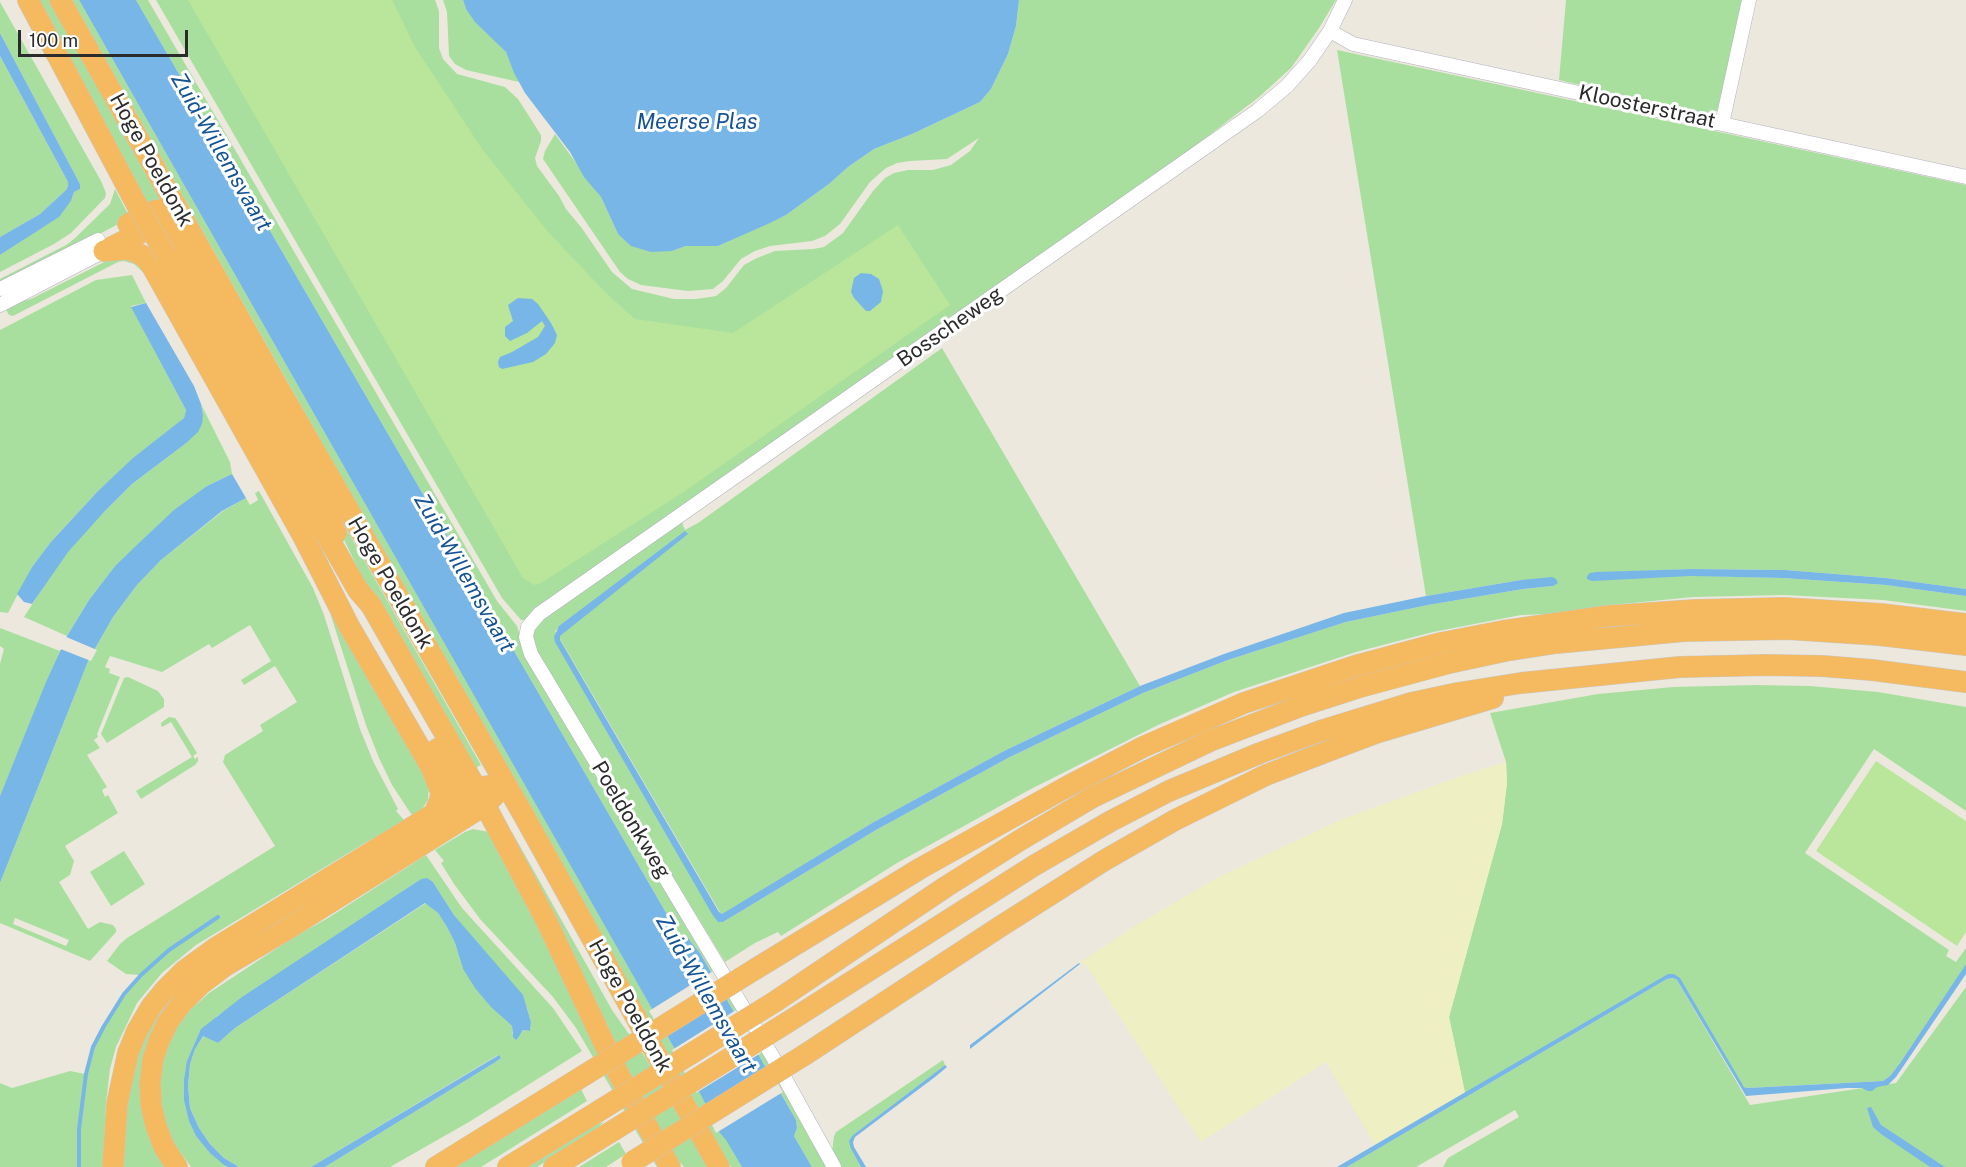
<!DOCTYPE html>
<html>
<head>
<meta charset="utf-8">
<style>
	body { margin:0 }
	#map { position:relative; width:1966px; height:1167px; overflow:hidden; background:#ece8de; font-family:"Public Sans",sans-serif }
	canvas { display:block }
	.scale { position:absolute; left:18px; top:30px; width:170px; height:27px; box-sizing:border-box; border:3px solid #2b2b2b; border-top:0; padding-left:8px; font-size:18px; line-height:21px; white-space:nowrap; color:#2b2b2b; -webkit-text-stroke:4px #fff; paint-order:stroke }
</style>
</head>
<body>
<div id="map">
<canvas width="1966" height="1167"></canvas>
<div class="scale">100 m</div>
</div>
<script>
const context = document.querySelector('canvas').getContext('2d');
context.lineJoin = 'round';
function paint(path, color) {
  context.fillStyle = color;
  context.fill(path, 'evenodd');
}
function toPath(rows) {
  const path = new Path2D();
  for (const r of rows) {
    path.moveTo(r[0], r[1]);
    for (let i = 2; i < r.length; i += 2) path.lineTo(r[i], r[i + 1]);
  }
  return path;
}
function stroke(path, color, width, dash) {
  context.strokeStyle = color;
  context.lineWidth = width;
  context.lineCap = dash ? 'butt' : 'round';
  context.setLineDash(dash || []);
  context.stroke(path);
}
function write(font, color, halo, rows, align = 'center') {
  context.font = font + ' "Public Sans",sans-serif';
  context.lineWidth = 6;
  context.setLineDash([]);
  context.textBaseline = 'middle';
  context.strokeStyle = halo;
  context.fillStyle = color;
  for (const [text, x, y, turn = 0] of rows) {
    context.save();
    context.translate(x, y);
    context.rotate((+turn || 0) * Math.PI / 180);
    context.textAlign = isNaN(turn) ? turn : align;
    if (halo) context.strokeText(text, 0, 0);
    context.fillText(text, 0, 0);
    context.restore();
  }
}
paint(toPath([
	[36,0,52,0,164,199,148,208],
	[72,0,79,0,742,1167,731,1167],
	[136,0,148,0,497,601,517,626,524,649,714,965,829,1167,812,1167,794,1136,797,1128,796,1120,700,953,687,937,679,935],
	[156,0,228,0,494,180,383,0,435,0,439,11,439,48,443,59,457,74,505,87,518,99,541,135,541,141,535,158,537,166,559,196,566,209,581,227,612,272,632,289,674,299,696,299,716,296,726,288,744,265,757,258,775,251,813,249,824,247,843,233,873,191,885,178,894,173,908,170,933,170,951,165,970,151,979,138,947,159,910,161,897,163,886,168,870,182,840,224,825,236,812,241,770,246,755,251,741,259,723,281,713,289,688,291,641,285,628,279,620,272,543,159,545,151,555,134,601,197,618,234,672,251,686,246,718,246,786,215,829,184,848,167,874,149,912,134,980,102,991,89,1008,54,1016,26,1019,0,1336,0,1319,28,1291,68,1259,97,1191,149,524,620,521,620,502,598],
	[443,0,463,0,466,9,506,52,519,82,466,70,455,64,449,56,447,12],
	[1566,0,1743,0,1718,110,1713,114,1707,115,1559,80],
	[0,2,101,181,106,193,105,198,71,233,54,244,0,272,0,255,58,217,71,201,74,192,80,189,80,184,0,33],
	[1337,50,1966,185,1966,589,1886,578,1785,570,1692,569,1590,573,1783,578,1886,585,1966,596,1966,611,1883,600,1784,595,1693,597,1602,606,1553,614,1521,615,1433,632,1356,652,1234,692,1158,725,1029,790,897,863,781,936,778,932,755,943,725,962,537,654,532,637,533,630,537,624,681,520,685,530,698,523,942,348,1140,686,1004,751,872,823,724,914,721,914,560,639,560,635,687,534,555,631,723,922,876,830,1008,758,1143,693,1228,660,1346,622,1428,605,1523,589,1553,586,1521,580,1426,596],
	[0,56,68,182,68,186,66,190,40,214,0,237],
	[115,189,130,218,0,286,0,279,66,245,74,239,110,204],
	[182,241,481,765,472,770,365,583,328,507],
	[116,256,142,263,429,785,428,800,422,809,413,817,392,785,379,758,366,725,324,594,144,273,134,264,124,261,118,262,13,316,9,315,4,306,31,299],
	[132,275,146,303,131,306,186,410,184,418,97,492,50,543,32,567,8,613,0,612,0,330,96,280],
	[201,404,230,462,232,474,207,486,115,566,89,600,67,636,24,617,59,563,80,536,132,484,185,444,203,415],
	[259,491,313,588,324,615,360,729,373,761,398,809,396,811,405,821,365,843,196,945,162,973,137,1003,116,1047,110,1069,106,1103,103,1167,0,1167,0,1083,12,1088,70,1071,85,1074,93,1047,104,1026,124,994,140,975,126,974,107,961,120,944,127,938,275,846,223,762,225,755,263,731,260,725,297,702,275,666,244,685,241,680,271,661,250,625,212,648,209,644,162,672,110,656,105,667,110,669,109,673,120,677,97,734,98,737,94,740,100,748,87,755,107,787,102,790,105,797,108,795,118,813,65,846,74,861,70,875,59,882,88,929,100,922,113,925,116,929,116,932,90,961,0,923,0,883,89,659,113,617,137,585,161,560,223,511,246,498,250,505,258,500,255,493],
	[15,918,69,940,66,946,13,924],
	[0,628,60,651,0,796,0,664,4,649,0,646],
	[128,677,158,691,164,699,164,707,107,743,101,734,124,678],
	[1756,685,1810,686,1878,692,1966,707,1966,811,1874,749,1805,853,1949,950,1946,956,1956,962,1966,948,1966,965,1900,1063,1890,1076,1883,1081,1747,1088,1743,1086,1674,974,1465,1093,1449,1017,1502,824,1507,783,1506,762,1490,713,1598,694,1673,687],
	[169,717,175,718,178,722,197,753,193,756,195,759,198,757,198,761,195,765,141,799,136,791,192,757,171,722,162,727,161,725,161,723],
	[473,829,489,832,663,1167,657,1167,576,1028,553,997,480,919,454,884,441,863,444,861,435,850,465,832],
	[512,832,612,1010,645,1057,708,1167,684,1167,677,1159,659,1131,508,835],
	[124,851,145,884,111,906,90,872],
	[426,855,462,908,553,1008,582,1051,469,1122,390,1167,325,1167,494,1063,501,1058,498,1055,311,1167,239,1167,224,1158,210,1144,199,1128,190,1108,188,1086,190,1064,195,1049,204,1036,218,1043,235,1028,426,903,438,913,447,927,455,943,463,969,500,1015,512,1026,512,1034,520,1035,523,1030,530,1031,531,1022,527,1008,510,982,454,915,433,882,421,879,217,1016,187,1061,189,1121,224,1165,228,1167,191,1167,173,1142,165,1123,161,1103,160,1085,163,1061,169,1044,177,1027,190,1010,209,993,294,937,328,918],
	[335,884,337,889,223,963,149,1057,172,1167,118,1167,135,1054,156,1016,174,995,220,959],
	[1673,978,1677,980,1750,1105,1896,1083,1966,987,1966,1167,1443,1167,1448,1158,1519,1117,1515,1110,1416,1167,1347,1167,1667,979],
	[943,1060,945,1065,853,1135,851,1149,861,1167,840,1167,832,1152,834,1136,836,1132],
	[581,1089,587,1101,481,1167,454,1167],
	[604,1122,592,1133,537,1167,524,1167,589,1127],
	[619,1142,626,1154,606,1167,579,1167]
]), '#a9df9e');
paint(toPath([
	[1506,762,1507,783,1502,824,1449,1017,1465,1093,1375,1145,1326,1062,1201,1142,1086,965,1079,963,1138,924,1215,879,1340,820,1461,776]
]), '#eeefc3');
paint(toPath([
	[188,0,392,0,415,47,482,149,549,233,608,295,635,319,733,333,898,225,950,305,685,491,541,583,534,585,523,578],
	[1876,761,1966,821,1966,932,1957,946,1816,851]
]), '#b9e69a');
paint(toPath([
	[79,0,136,0,679,935,687,937,700,953,796,1120,797,1128,794,1136,812,1167,742,1167,726,1140,720,1133,702,1097],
	[463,0,1019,0,1016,26,1008,54,991,89,980,102,912,134,874,149,848,167,829,184,786,215,770,223,718,246,686,246,672,251,651,252,631,246,618,234,601,197,584,177,570,152,525,93,514,73,506,52,475,22,466,9],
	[0,33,80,184,80,189,74,192,71,201,59,217,0,255,0,237,40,214,66,190,68,186,68,182,0,56],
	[861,273,871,274,879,279,883,291,881,302,870,311,866,311,854,298,851,292,854,278],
	[518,298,532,299,538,304,551,323,557,335,555,343,546,354,533,362,502,369,499,367,498,362,500,357,512,352,538,337,545,326,542,321,527,333,510,341,505,336,505,327,513,321,508,305],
	[146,303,194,386,201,404,203,415,202,424,198,432,185,444,132,484,104,512,68,552,32,604,24,602,17,594,32,567,50,543,97,492,133,458,184,418,186,410,131,307],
	[232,474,246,498,222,511,161,560,137,585,113,617,89,659,0,883,0,796,46,682,67,636,89,600,115,566,140,542,174,510,207,486],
	[685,531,688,534,560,636,560,640,719,912,722,914,872,823,1004,751,1140,686,1224,654,1344,613,1426,596,1521,580,1552,577,1556,579,1558,583,1553,586,1523,589,1428,605,1346,622,1228,660,1143,693,1008,758,876,830,723,922,718,922,712,914,555,642,554,637,559,626],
	[1692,569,1785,570,1886,578,1966,589,1966,596,1886,585,1783,578,1690,576,1592,581,1587,579,1587,576,1590,573,1596,572],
	[427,878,433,882,454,915,523,995,531,1022,530,1031,523,1030,518,1038,516,1040,513,1037,512,1026,491,1007,475,988,463,969,455,943,447,927,438,913,425,903,235,1028,218,1043,203,1036,195,1049,190,1064,188,1086,190,1108,199,1128,210,1144,224,1158,239,1167,228,1167,224,1165,210,1153,196,1136,189,1121,184,1100,184,1080,187,1061,201,1029,242,997,421,879],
	[1079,963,1080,964,970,1049,970,1045],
	[1966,964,1966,974,1896,1077,1888,1085,1877,1087,1872,1091,1868,1091,1862,1088,1847,1088,1746,1096,1677,980,1673,978,1667,979,1347,1167,1337,1167,1668,974,1674,974,1680,978,1744,1087,1747,1088,1883,1081,1890,1076,1900,1063],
	[499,1055,501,1058,494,1063,325,1167,311,1167],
	[945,1065,947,1067,935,1077,855,1137,853,1142,854,1147,866,1167,861,1167,851,1149,849,1141,853,1135],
	[1871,1107,1881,1125,1945,1167,1930,1167,1881,1134,1873,1127,1867,1108]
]), '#78b6e8');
paint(toPath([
	[64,636,97,650,91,661,58,648],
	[713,971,728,997,664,1036,649,1011],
	[736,1010,761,1053,696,1093,672,1050],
	[768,1066,783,1092,716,1133,703,1106]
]), '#ece8de');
stroke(toPath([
	[79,1167,79,1129,86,1074,93,1047,104,1026,124,994,141,975,169,950,218,917]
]), '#78b6e8', 4);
const minor = toPath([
	[1330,31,1353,44,1966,177],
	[1722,124,1749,0],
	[0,289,98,240],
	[0,305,104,251],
	[834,1167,774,1059,531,654,526,637,528,627,539,614,1257,111,1287,86,1310,60,1330,31,1345,0]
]);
const highway = toPath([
	[28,0,138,207],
	[60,0,279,389,523,814,719,1167],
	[128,224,153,211,159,210,170,214,184,226],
	[110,248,152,227,158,227,170,234,323,504,336,533],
	[104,251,126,249,136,252,146,258,153,268,303,536,349,626,431,767,441,792,440,800,434,814],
	[166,255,310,514,322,527,358,590,371,605,476,788,546,920,620,1077,670,1167],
	[437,749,452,778,454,786,451,804],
	[757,968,921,868,1070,785,1143,747,1244,703,1355,666,1441,643,1503,631,1608,616,1695,610,1784,608,1881,614,1966,624],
	[776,1001,947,886,1022,839,1093,797,1210,741,1301,706,1360,687,1449,663,1505,651,1556,643,1684,631,1788,629,1879,635,1966,645],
	[788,1022,1035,865,1111,821,1169,791,1260,753,1320,731,1411,703,1458,693,1521,683,1680,667,1766,665,1822,666,1872,670,1966,682],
	[806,1054,998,928,1105,860,1175,820,1266,775,1331,750,1376,733,1493,698],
	[113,1167,117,1104,128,1053,137,1031,151,1007,164,991,184,971,217,947,476,788,490,786],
	[177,1167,164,1147,156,1126,151,1105,150,1083,153,1059,159,1041,168,1022,182,1003,201,984,225,966,286,930,485,805,495,795],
	[436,1167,583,1076],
	[508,1167,602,1109],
	[554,1167,614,1130]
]);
stroke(minor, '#b1b2be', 15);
stroke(highway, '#c8c8c8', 22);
stroke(minor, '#fff', 14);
stroke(highway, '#f5ba60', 21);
const highwayBridge = toPath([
	[138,207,166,255],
	[583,1076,757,968],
	[602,1109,776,1001],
	[614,1130,788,1022],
	[632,1162,806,1054]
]);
stroke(highwayBridge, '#c8c8c8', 22, []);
stroke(highwayBridge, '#f5ba60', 21);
write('21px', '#2b2b2b', '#fff', [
	["Kloosterstraat",1647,107,12],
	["Hoge Poeldonk",151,160,61],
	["Bosscheweg",950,327,-35],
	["Hoge Poeldonk",390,583,60],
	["Poeldonkweg",631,820,59],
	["Hoge Poeldonk",630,1006,61]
]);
write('italic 22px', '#155395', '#fff', [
	["Meerse Plas",697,122],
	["Zuid-Willemsvaart",221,152,60],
	["Zuid-Willemsvaart",464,573,60],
	["Zuid-Willemsvaart",706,994,60]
]);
</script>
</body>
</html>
